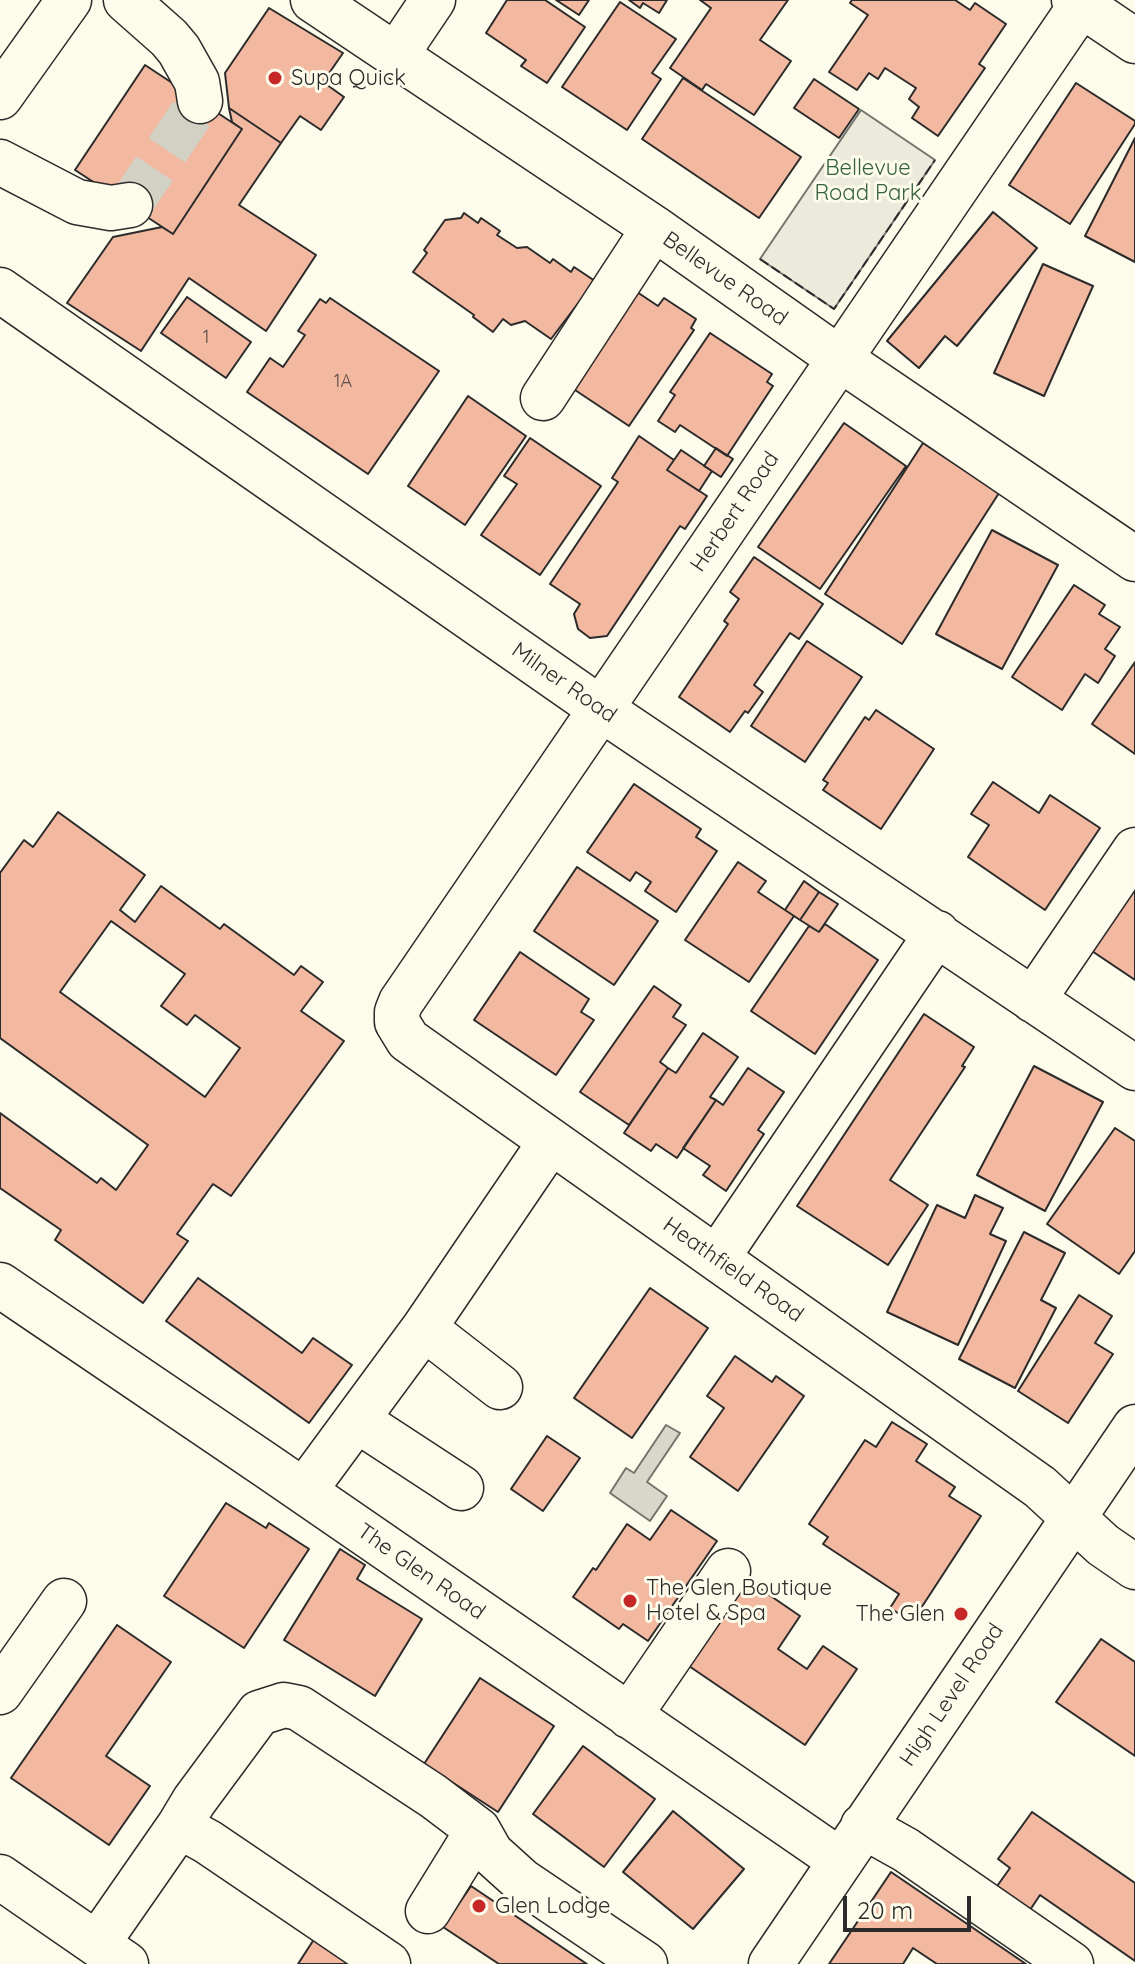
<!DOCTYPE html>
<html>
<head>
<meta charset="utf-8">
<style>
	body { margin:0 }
	#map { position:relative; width:1135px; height:1964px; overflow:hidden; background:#fdfbea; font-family:Quicksand,sans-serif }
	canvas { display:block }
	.scale { position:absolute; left:843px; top:1896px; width:128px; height:36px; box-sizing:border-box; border:4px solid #2b2b2b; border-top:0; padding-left:10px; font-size:24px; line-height:28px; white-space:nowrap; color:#2b2b2b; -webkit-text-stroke:6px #fdfbea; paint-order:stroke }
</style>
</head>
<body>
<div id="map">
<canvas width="1135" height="1964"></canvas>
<div class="scale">20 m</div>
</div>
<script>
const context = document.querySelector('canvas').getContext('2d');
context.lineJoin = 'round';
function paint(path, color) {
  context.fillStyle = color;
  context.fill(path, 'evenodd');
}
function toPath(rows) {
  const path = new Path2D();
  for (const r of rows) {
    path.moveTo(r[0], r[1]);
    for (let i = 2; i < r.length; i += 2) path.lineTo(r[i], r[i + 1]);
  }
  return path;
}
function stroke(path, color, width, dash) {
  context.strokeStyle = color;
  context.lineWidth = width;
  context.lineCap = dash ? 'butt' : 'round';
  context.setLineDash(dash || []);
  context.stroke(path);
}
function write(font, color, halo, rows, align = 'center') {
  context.font = font + ' Quicksand,sans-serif';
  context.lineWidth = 6;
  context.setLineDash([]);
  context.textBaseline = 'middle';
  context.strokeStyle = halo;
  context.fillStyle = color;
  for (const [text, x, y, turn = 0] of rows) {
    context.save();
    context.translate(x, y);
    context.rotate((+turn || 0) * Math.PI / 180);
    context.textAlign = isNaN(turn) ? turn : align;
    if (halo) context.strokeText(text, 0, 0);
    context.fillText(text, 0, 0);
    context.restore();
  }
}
const green = toPath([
	[861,110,935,160,834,309,760,259,861,110]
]);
paint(green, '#ecebdb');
stroke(green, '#74746e', 2);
const water = toPath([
	[666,1425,680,1433,647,1482,667,1496,650,1521,610,1493,626,1468,634,1473,666,1425]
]);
paint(water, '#d8d7c9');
stroke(water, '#74746e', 2);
const building = toPath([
	[507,0,545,0,585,27,547,83,521,66,526,60,486,33,507,0],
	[556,0,589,0,579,15,556,0],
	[629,0,667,0,659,13,643,3,640,8,629,0],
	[700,0,788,0,760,40,791,61,754,115,706,84,702,90,670,68,711,8,700,0],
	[852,0,955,0,970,10,975,3,1006,24,979,64,985,68,938,136,912,118,919,107,909,99,916,88,885,68,878,79,869,73,857,90,829,72,868,15,850,3,852,0],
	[620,2,676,39,652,73,661,79,627,130,562,87,620,2],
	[269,8,343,53,323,82,344,97,321,130,300,116,281,143,229,108,225,73,269,8],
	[145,65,242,129,173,234,75,170,145,65],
	[683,78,801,157,759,218,642,139,683,78],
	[814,79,859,109,839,138,794,108,814,79],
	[1076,83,1135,121,1135,124,1070,224,1009,185,1076,83],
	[229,108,281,143,239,205,316,255,266,331,189,278,141,351,67,303,113,237,162,227,173,234,242,129,232,122,229,108],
	[1135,138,1135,262,1085,236,1135,138],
	[993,212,1037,248,957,346,945,336,919,368,887,341,993,212],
	[464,213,478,223,481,218,500,231,497,235,517,248,527,247,550,263,553,259,571,272,574,267,595,281,551,339,525,321,511,325,503,319,493,332,473,317,474,315,413,272,427,253,424,250,445,220,461,218,464,213],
	[1043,264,1093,286,1044,396,994,373,1043,264],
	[634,290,658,306,664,298,696,319,691,328,694,330,629,426,569,386,634,290],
	[187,297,251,342,226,378,161,333,187,297],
	[330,298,439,371,368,474,247,392,270,358,283,367,305,335,298,331,320,299,326,303,330,298],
	[710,333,772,374,767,382,773,386,727,456,680,425,675,432,658,421,675,395,670,392,710,333],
	[468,396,526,436,465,525,408,486,468,396],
	[844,423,906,466,820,589,758,547,844,423],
	[639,436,674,460,667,470,707,496,685,529,680,526,607,636,590,638,578,629,574,614,580,604,550,584,618,482,612,478,639,436],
	[530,438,601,486,540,575,481,535,517,484,504,476,530,438],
	[923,443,999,493,902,644,825,594,923,443],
	[716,448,733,459,721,477,704,466,716,448],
	[681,450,712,471,699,491,667,470,681,450],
	[992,530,1058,565,1002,669,936,634,992,530],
	[754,557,823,604,799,639,790,633,754,685,763,692,748,713,745,711,730,732,679,697,728,624,724,621,739,599,730,592,754,557],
	[1074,585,1105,605,1099,614,1120,627,1105,649,1115,656,1098,683,1085,674,1062,710,1012,677,1074,585],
	[807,641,862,677,805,762,751,726,807,641],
	[1135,662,1135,754,1092,724,1135,662],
	[876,710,934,749,881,829,823,790,828,783,823,780,865,717,869,720,876,710],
	[993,782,1039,813,1050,795,1100,828,1045,910,968,857,989,825,971,814,993,782],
	[634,784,701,829,696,837,717,851,676,912,645,891,651,882,636,872,630,881,587,852,634,784],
	[58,812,145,875,120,910,135,922,161,886,220,929,224,924,294,975,301,966,323,982,301,1011,344,1041,231,1196,213,1184,177,1234,188,1241,143,1303,55,1240,61,1230,0,1188,0,1113,97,1183,101,1178,116,1190,148,1145,0,1038,0,873,24,840,33,847,58,812],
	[111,921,185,974,161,1006,187,1025,195,1015,240,1048,205,1097,60,992,111,921],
	[738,862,766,881,758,892,794,916,749,982,685,940,738,862],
	[1135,863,1135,980,1080,943,1135,863],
	[577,867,658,921,614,985,534,931,577,867],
	[804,881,819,892,800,920,785,910,804,881],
	[819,892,838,904,819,932,800,920,819,892],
	[825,924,878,960,815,1054,751,1011,809,926,819,932,825,924],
	[520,952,589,999,581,1012,594,1020,556,1075,474,1020,520,952],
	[654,986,681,1005,673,1017,686,1025,660,1062,668,1068,629,1125,580,1092,654,986],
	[924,1014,974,1047,962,1066,965,1067,890,1180,928,1205,888,1265,797,1206,924,1014],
	[703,1033,738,1057,710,1097,716,1100,677,1158,656,1144,651,1151,624,1133,668,1068,676,1073,703,1033],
	[1034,1066,1103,1102,1045,1211,977,1175,1034,1066],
	[748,1068,784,1092,758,1130,764,1134,726,1191,703,1175,710,1166,683,1148,716,1100,723,1105,748,1068],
	[1115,1128,1135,1141,1135,1251,1119,1274,1047,1224,1115,1128],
	[975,1195,1003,1208,990,1234,1006,1241,958,1345,887,1312,937,1205,965,1218,975,1195],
	[1024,1232,1065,1253,1041,1300,1056,1308,1015,1388,959,1359,1024,1232],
	[198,1278,302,1353,313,1338,352,1365,309,1423,166,1321,198,1278],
	[650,1288,708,1328,632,1438,574,1398,650,1288],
	[1079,1295,1112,1316,1095,1343,1113,1354,1068,1423,1018,1391,1079,1295],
	[735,1356,772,1382,776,1376,804,1396,738,1491,690,1457,724,1408,707,1396,735,1356],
	[892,1422,927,1444,916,1461,955,1487,949,1496,981,1516,912,1622,890,1608,899,1594,823,1544,828,1537,809,1524,865,1440,876,1447,892,1422],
	[547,1436,580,1458,543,1511,511,1489,547,1436],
	[226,1503,266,1528,269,1523,309,1549,244,1648,164,1596,226,1503],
	[671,1510,717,1541,648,1641,623,1624,619,1629,573,1597,593,1568,596,1570,627,1524,650,1540,671,1510],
	[340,1549,365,1565,357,1579,422,1619,375,1696,284,1640,340,1549],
	[746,1579,800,1616,778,1649,807,1669,823,1646,857,1669,805,1745,686,1664,746,1579],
	[117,1625,171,1662,106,1756,150,1786,109,1845,11,1778,117,1625],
	[1101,1639,1135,1662,1135,1756,1056,1702,1101,1639],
	[480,1678,554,1726,498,1812,424,1764,480,1678],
	[583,1746,655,1799,604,1867,533,1814,583,1746],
	[673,1811,744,1869,693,1929,623,1872,673,1811],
	[1032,1812,1135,1883,1135,1961,1040,1895,1024,1919,990,1896,1010,1868,998,1859,1032,1812],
	[891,1872,1026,1964,937,1964,913,1948,903,1964,829,1964,891,1872],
	[471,1886,587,1964,499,1964,443,1927,471,1886],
	[320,1930,373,1964,298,1964,320,1930]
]);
paint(building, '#f2b8a0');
stroke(building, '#2b2b2b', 2);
stroke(toPath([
	[130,205,200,101]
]), '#d3d1c4', 44, [44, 22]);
const minor = toPath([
	[126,0,169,38,179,50,197,82,200,101],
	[313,0,654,228,840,359,1135,559],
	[1074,0,1135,41],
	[1081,5,401,1002,397,1012,397,1022,408,1040,1040,1487,1103,1545,1135,1567],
	[396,55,433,0],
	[0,162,77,202,111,208,130,205],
	[0,290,601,709,1135,1068],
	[543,398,654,228],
	[1033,1000,1135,850],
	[717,1258,937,933],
	[0,1285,270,1468,841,1861],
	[424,1328,500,1387],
	[357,1420,461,1488],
	[304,1491,424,1328,551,1141],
	[0,1692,64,1601],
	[629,1716,728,1571],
	[179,1826,194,1801,259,1713,284,1705,299,1708,433,1796,478,1830,491,1853,522,1881,645,1964],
	[863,1826,906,1850,1071,1964],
	[0,1877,126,1964],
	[428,1911,478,1830],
	[97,1944,179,1826,208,1842,388,1964],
	[771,1964,1135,1427]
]);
const major = toPath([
	[0,97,69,0]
]);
stroke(minor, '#2b2b2b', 47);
stroke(major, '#2b2b2b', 47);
stroke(minor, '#fdfbea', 44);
stroke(major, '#fdfbea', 44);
stroke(toPath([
	[760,259,834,309,935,160]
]), '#2b2b2b', 2, [10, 4]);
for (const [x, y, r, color] of [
	[275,78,8,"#c62828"],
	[630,1601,8,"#c62828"],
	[961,1614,8,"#c62828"],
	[479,1906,8,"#c62828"]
]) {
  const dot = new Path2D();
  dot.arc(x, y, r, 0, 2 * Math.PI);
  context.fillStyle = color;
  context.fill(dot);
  stroke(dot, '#fdfbea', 3);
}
write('18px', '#5d4e48', null, [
	["1",206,338],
	["1A",343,382]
]);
write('22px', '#2b2b2b', '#fdfbea', [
	["Supa Quick",291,78],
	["The Glen Boutique",646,1588],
	["Hotel & Spa",646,1613],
	["The Glen",945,1614,"right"],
	["Glen Lodge",495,1906]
], 'left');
write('22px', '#34623c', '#fdfbea', [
	["Bellevue",868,168],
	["Road Park",868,193]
]);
write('22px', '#2b2b2b', '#fdfbea', [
	["Bellevue Road",725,279,35],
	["Herbert Road",735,512,-56],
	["Milner Road",564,683,35],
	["Heathfield Road",733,1270,35],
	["The Glen Road",421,1572,35],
	["High Level Road",952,1695,-56]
]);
</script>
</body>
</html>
